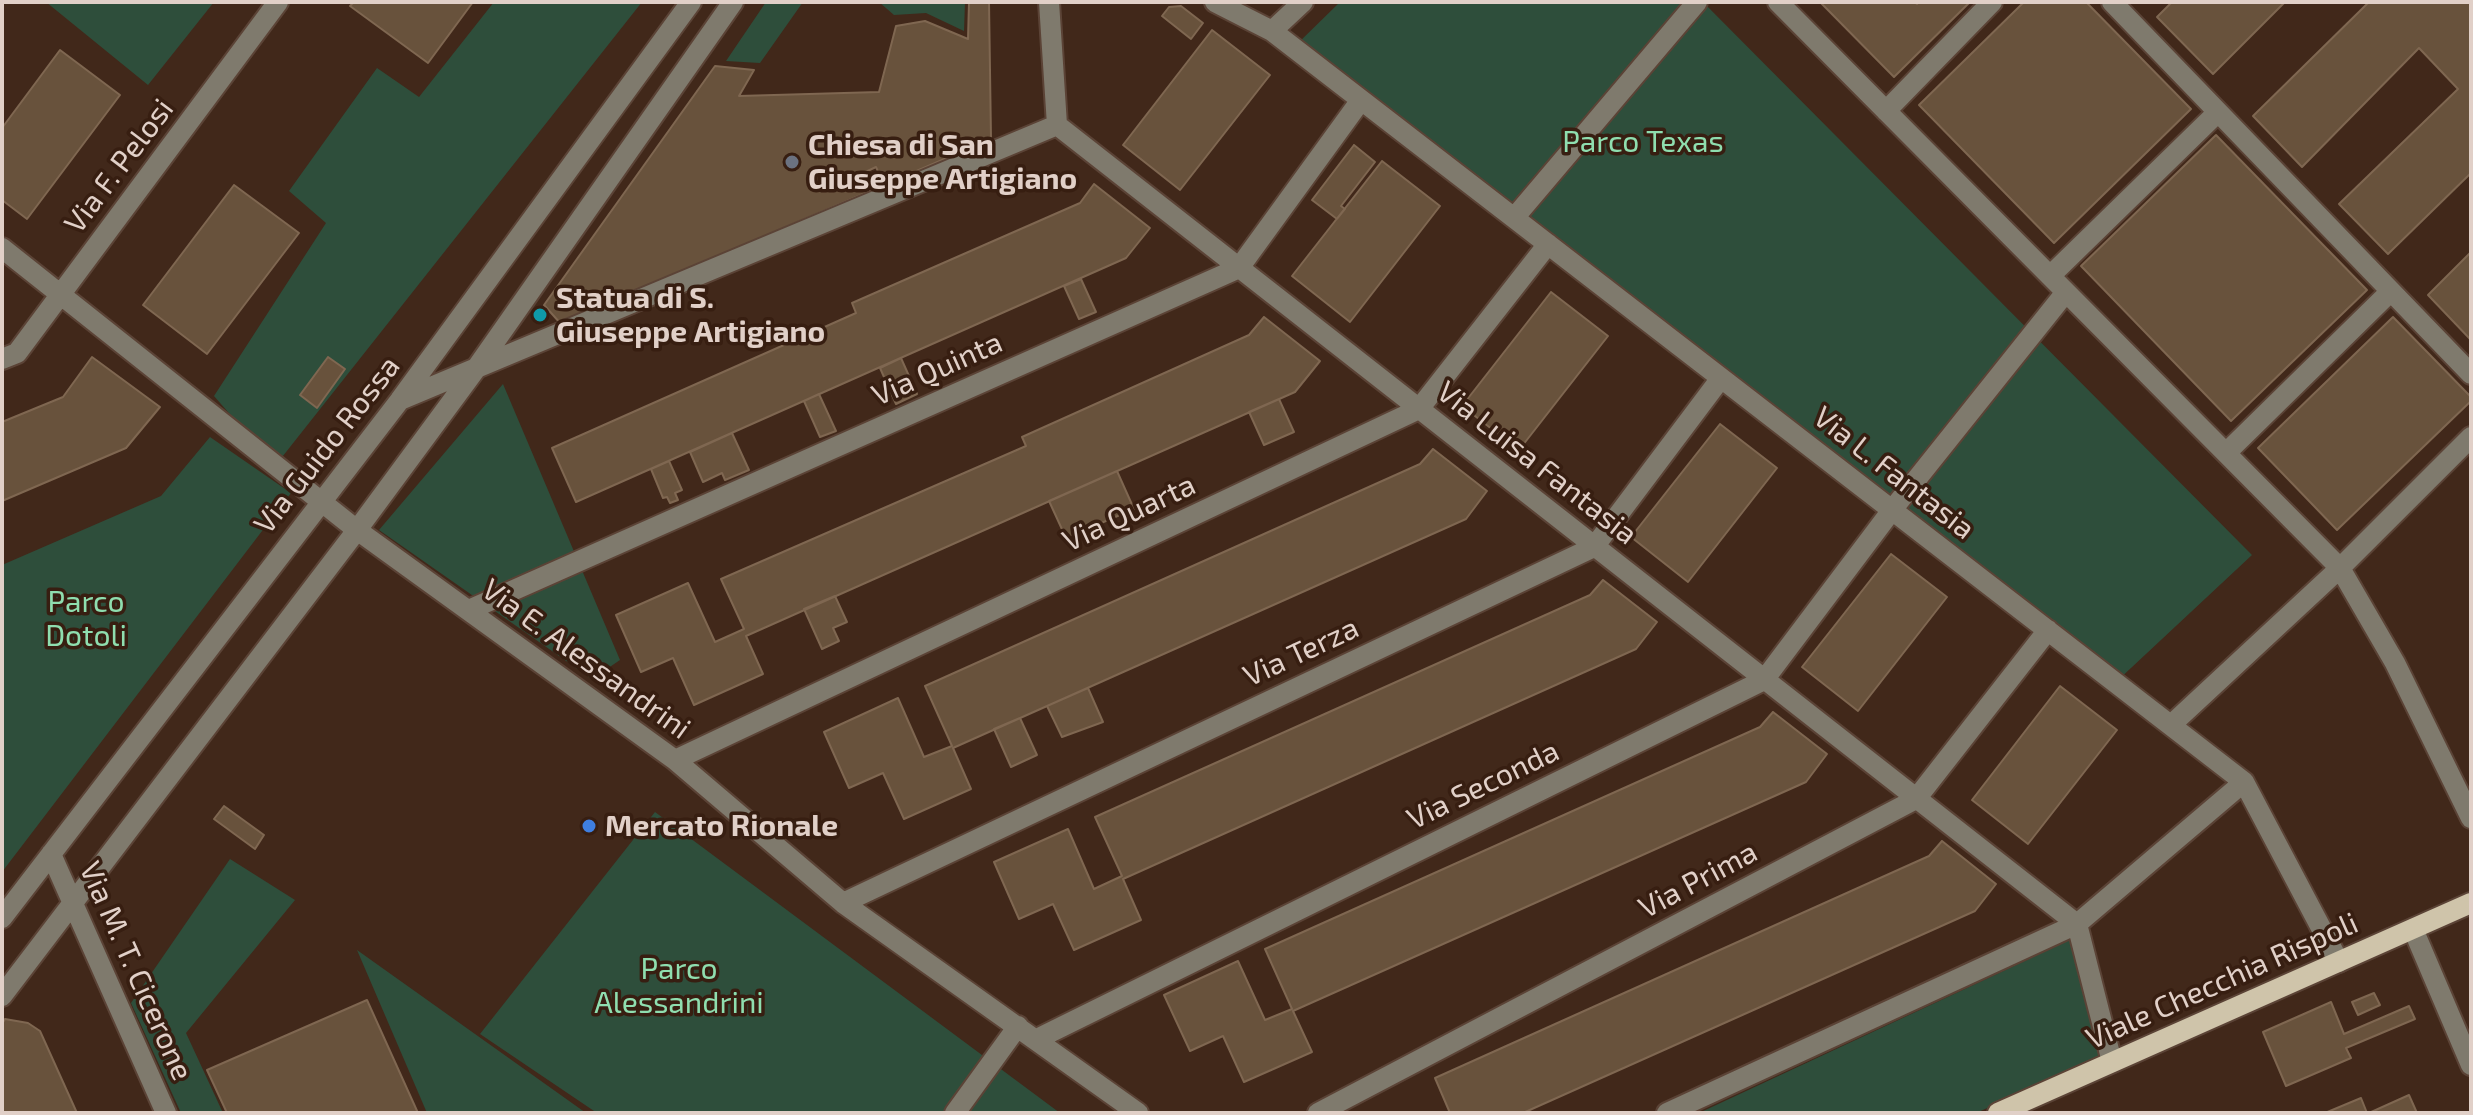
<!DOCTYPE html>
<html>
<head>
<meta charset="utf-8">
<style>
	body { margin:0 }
	#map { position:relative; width:2473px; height:1115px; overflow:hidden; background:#41281a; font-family:"Exo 2",sans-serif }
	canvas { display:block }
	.frame { position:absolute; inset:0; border:4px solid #e1d0c8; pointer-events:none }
</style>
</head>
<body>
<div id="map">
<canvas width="2473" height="1115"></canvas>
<div class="frame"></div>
</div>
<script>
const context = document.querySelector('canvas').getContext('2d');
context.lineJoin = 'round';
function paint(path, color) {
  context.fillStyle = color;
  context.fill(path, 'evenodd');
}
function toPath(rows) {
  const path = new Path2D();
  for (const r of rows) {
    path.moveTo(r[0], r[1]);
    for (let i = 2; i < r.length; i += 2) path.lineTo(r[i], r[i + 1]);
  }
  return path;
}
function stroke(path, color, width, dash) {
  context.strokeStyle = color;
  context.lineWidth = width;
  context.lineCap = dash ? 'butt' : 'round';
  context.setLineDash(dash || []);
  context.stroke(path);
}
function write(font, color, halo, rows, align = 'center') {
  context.font = font + ' "Exo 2",sans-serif';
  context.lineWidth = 7;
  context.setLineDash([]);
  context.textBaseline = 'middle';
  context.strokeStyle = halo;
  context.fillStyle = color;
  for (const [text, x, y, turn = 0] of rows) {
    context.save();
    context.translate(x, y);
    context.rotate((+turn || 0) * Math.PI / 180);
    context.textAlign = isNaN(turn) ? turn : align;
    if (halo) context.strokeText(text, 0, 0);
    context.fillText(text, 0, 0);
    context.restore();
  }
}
paint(toPath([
	[46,2,214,2,148,85],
	[494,2,642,2,275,466,214,396,326,223,289,191,377,68,419,97],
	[766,2,803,2,760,63,726,61],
	[879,2,965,2,964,31,926,13,894,15],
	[1340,2,1703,2,2252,555,2116,682,1293,48],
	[503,384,620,660,592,679,379,530],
	[210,437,291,493,2,872,2,565,161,496],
	[655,812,1060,1113,597,1113,480,1034],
	[230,859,295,900,186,1033,223,1113,181,1113,131,1003],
	[2072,939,2100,1058,1976,1113,1699,1113],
	[357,950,586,1113,427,1113]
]), '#2e4e3b');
const building = toPath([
	[354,2,473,2,428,63,350,6,354,2],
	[969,2,989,2,991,139,561,324,544,305,715,66,754,70,739,96,879,92,896,26,925,21,968,39,969,2],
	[1820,2,1914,2,1917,4,1919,2,1970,2,1894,77,1820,2],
	[2024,2,2086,2,2191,109,2054,243,1919,105,2024,2],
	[2172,2,2285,2,2213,74,2157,17,2172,2],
	[2369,2,2471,2,2471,173,2388,254,2339,204,2458,89,2419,48,2302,167,2253,116,2369,2],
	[1181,6,1203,23,1191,39,1162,16,1169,7,1181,6],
	[1212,30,1270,75,1180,190,1123,145,1212,30],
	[60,50,120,95,27,219,2,200,2,128,60,50],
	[2216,135,2367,290,2231,421,2081,266,2216,135],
	[1354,145,1375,162,1341,206,1345,209,1337,219,1312,200,1354,145],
	[1382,161,1440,206,1350,322,1292,276,1382,161],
	[876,167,884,185,867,193,859,175,876,167],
	[1094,184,1150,228,1126,258,576,502,552,448,856,313,852,303,1080,203,1094,184],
	[234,185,299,233,207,354,143,305,234,185],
	[2471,252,2471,338,2470,339,2428,295,2471,252],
	[1081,279,1096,312,1079,319,1064,286,1081,279],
	[1551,292,1608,336,1519,450,1462,406,1551,292],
	[1264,317,1320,361,1295,392,746,636,763,674,694,705,673,658,641,672,616,615,688,583,715,642,744,629,721,579,1026,446,1022,437,1249,335,1264,317],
	[2393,317,2471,397,2471,401,2337,530,2258,448,2393,317],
	[92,357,160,407,126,448,2,501,2,422,63,397,92,357],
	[328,357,345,369,317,408,300,395,328,357],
	[901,358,917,394,896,404,880,368,901,358],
	[819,394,836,431,820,437,804,401,819,394],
	[1279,399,1294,432,1264,445,1249,412,1279,399],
	[1720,424,1777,468,1688,582,1631,537,1720,424],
	[732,433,749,470,725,480,722,473,703,482,690,452,732,433],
	[1433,449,1487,491,1466,519,953,748,971,789,904,819,883,773,849,788,824,732,898,698,924,757,952,746,925,686,1420,464,1433,449],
	[669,461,682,490,675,493,678,500,670,503,667,497,663,498,651,469,669,461],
	[1117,471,1134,509,1066,538,1049,501,1117,471],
	[1891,554,1947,597,1858,711,1802,667,1891,554],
	[1603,580,1657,622,1636,649,1123,879,1141,920,1074,950,1053,904,1019,919,994,862,1068,829,1094,889,1122,876,1095,817,1590,595,1603,580],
	[835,596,847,622,833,628,839,641,822,649,804,609,835,596],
	[2060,686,2117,730,2028,844,1972,800,2060,686],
	[1088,688,1103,722,1062,737,1047,706,1088,688],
	[1773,712,1827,754,1806,782,1293,1011,1312,1052,1244,1082,1223,1036,1190,1051,1164,995,1238,961,1265,1020,1292,1009,1265,949,1760,727,1773,712],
	[1020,718,1037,755,1011,767,994,729,1020,718],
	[224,806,264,835,255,849,214,819,224,806],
	[1942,841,1996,884,1975,911,1523,1113,1450,1113,1435,1078,1929,856,1942,841],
	[2374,993,2380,1005,2358,1015,2352,1002,2374,993],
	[367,1000,418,1113,227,1113,207,1070,367,1000],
	[2331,1002,2344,1034,2409,1006,2415,1019,2346,1048,2351,1058,2286,1086,2263,1032,2331,1002],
	[5,1019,28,1023,40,1031,77,1113,2,1113,2,1024,5,1019],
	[2409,1095,2417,1113,2369,1113,2409,1095],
	[2361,1098,2367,1113,2325,1113,2361,1098]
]);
paint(building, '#68523c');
stroke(building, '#7f6751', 2);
const minor = toPath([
	[1049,2,1057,125,2077,924,1667,1113],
	[1215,2,1272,31,2244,782,2077,924,2112,1062],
	[1778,2,2340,568,2395,663,2471,818],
	[2112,2,2471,374],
	[1272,31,1303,2],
	[1886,111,1992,2],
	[1514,218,1697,2],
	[2,248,357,530,675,760,843,903,1138,1113],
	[2050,276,2218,112],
	[2,359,17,353,278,2],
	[400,400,1057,125],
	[2226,453,2390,292],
	[469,610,1239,268,1361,100],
	[2171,725,2340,568,2471,437],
	[675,760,1419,409,1548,244],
	[2244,782,2339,962],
	[51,854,166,1113],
	[843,903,1594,547,1721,378],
	[2,918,400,400,691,2],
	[2413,929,2471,1065],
	[2,996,357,530,475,370,733,2],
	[1037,1039,1764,680,1892,510,2066,292],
	[955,1113,1018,1026],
	[1318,1113,1916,799,2048,630]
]);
const major = toPath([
	[1998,1113,2471,903]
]);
stroke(minor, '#5b4336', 24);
stroke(major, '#5b4336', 24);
stroke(minor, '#7f7a6d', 20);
stroke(major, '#cfc4aa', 20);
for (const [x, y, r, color] of [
	[792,162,8,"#6b7280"],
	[540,315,8,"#0f9aa8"],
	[589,826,8,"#3f7fe0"]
]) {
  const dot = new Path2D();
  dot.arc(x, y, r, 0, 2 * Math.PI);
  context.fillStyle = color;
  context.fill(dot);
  stroke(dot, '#371e11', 3);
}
write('30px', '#8fdeaf', '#371e11', [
	["Parco Texas",1643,142],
	["Parco",86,602],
	["Dotoli",86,636],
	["Parco",679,969],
	["Alessandrini",679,1003]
]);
write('bold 30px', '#e1d0c8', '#371e11', [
	["Chiesa di San",808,145],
	["Giuseppe Artigiano",808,179],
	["Statua di S.",556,298],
	["Giuseppe Artigiano",556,332],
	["Mercato Rionale",605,826]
], 'left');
write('30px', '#e1d0c8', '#371e11', [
	["Via F. Pelosi",119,166,-53],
	["Via Quinta",937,369,-24],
	["Via Guido Rossa",327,445,-52],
	["Via Luisa Fantasia",1537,463,38],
	["Via L. Fantasia",1894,473,38],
	["Via Quarta",1129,513,-25],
	["Via Terza",1301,652,-25],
	["Via E. Alessandrini",586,659,36],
	["Via Seconda",1483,785,-26],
	["Via Prima",1698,880,-28],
	["Via M. T. Cicerone",136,971,66],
	["Viale Checchia Rispoli",2222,981,-24]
]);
</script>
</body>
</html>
